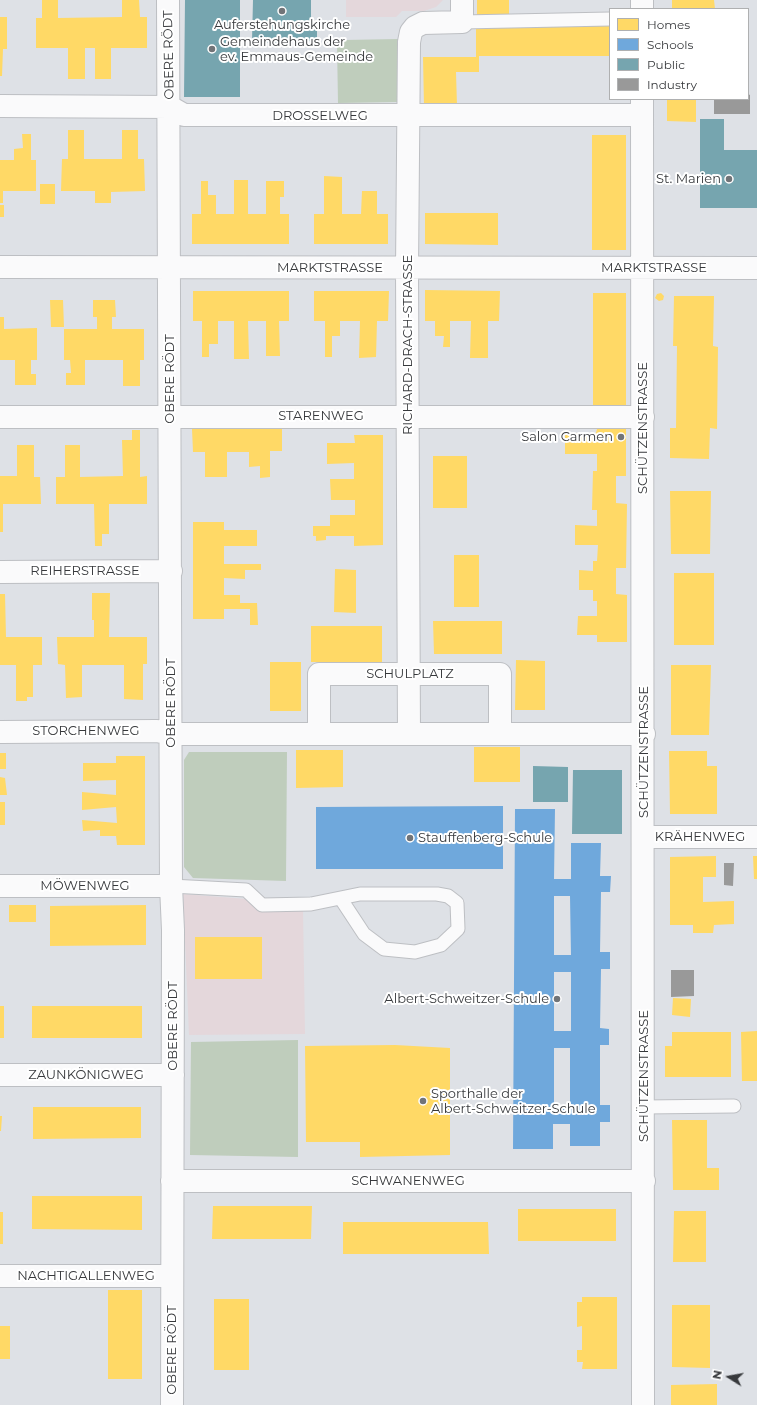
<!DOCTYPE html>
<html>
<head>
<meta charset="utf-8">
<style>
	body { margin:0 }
	#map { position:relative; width:757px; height:1405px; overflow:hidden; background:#dee1e6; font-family:Montserrat,sans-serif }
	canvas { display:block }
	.legend { position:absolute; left:609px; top:8px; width:140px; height:92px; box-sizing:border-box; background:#fff; border:1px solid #afb0b1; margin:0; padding:5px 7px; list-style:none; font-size:12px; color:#37393c }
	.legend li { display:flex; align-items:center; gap:8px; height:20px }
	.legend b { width:20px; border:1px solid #afb0b1 }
	.north { position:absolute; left:709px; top:1357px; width:40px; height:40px; -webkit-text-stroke:3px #fff; paint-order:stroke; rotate:281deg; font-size:11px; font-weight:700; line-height:16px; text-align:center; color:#37393c }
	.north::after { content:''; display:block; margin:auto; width:14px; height:18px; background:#37393c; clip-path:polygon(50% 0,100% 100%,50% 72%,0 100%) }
</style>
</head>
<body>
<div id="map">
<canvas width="757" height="1405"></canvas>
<ul class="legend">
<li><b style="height:11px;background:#ffd966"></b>Homes</li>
<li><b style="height:11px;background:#6fa8dc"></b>Schools</li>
<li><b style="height:11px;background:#76a5af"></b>Public</li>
<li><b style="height:11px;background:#999"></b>Industry</li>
</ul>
<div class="north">N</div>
</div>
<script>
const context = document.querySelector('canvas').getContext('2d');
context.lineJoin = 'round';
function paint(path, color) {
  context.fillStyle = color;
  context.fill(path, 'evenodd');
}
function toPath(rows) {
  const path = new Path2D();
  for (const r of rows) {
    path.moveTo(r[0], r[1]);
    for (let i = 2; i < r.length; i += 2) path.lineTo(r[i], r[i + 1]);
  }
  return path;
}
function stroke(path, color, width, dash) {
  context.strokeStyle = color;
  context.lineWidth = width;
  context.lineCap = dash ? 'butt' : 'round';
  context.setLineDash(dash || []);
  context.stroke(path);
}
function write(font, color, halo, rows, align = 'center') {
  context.font = font + ' Montserrat,sans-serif';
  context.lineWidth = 4;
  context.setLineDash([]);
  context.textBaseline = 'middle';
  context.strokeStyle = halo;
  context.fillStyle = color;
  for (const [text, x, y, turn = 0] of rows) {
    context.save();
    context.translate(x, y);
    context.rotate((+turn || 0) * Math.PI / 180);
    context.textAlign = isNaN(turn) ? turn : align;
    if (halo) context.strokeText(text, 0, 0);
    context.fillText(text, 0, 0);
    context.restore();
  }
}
paint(toPath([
	[346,0,443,0,436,7,424,11,402,11,396,17,346,17],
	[183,894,247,899,303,909,305,1034,189,1035]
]), '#e4d7db');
paint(toPath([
	[398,39,399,102,338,103,337,44,344,44,344,40],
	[189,752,287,752,286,881,193,878,184,867,184,760],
	[298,1040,298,1157,190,1155,191,1042]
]), '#bfcdbc');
paint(toPath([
	[42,0,58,0,58,18,122,17,122,0,139,0,140,17,147,17,147,48,111,48,111,79,95,79,95,48,85,48,85,79,68,79,68,48,36,48,36,18,42,18],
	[477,0,509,0,509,15,477,15],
	[672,0,714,0,715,9,672,9],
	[0,17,7,17,7,49,3,49,2,76,0,76],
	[610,24,610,56,479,56,479,72,456,72,457,106,424,106,423,57,476,57,476,25],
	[667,99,696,99,696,122,667,121],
	[68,130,84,130,84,159,122,159,122,130,138,130,138,159,144,159,145,191,111,192,111,203,95,203,95,191,61,191,62,159,68,159],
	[22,134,31,134,31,160,36,160,36,191,3,191,3,203,0,203,0,160,14,160,14,149,23,148],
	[592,135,626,135,626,250,592,250],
	[324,176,342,177,342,214,361,214,362,191,377,191,377,214,388,214,388,244,314,244,314,214,324,214],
	[234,180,248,180,248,214,266,214,266,181,284,181,284,197,280,197,280,214,289,214,289,244,192,244,192,214,201,214,201,181,208,181,208,195,216,195,216,214,234,214],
	[40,184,55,184,55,204,40,204],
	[0,205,4,205,4,217,0,217],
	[425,213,498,213,498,245,425,244],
	[425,290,500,291,499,321,488,321,488,358,470,358,471,321,450,321,450,347,443,347,444,336,435,336,435,321,425,321],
	[193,291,289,291,289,321,279,321,280,356,266,356,266,321,248,321,249,359,234,359,234,321,218,321,218,344,209,344,209,357,202,357,202,321,193,321],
	[314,291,389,291,388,321,377,321,376,357,359,358,360,321,340,321,340,336,332,336,332,357,325,357,325,321,314,321],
	[593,293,626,293,626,407,593,407],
	[661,293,664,296,663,300,659,301,655,298,657,294],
	[674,296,714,296,713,346,718,347,717,429,710,428,709,459,670,458,670,428,676,428,677,346,673,346],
	[50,300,63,300,64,327,51,327],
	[93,300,115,300,116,317,112,317,112,329,144,329,144,360,140,360,140,386,123,386,123,360,85,360,85,385,66,385,66,373,71,373,70,360,64,360,64,329,97,329,97,317,93,317],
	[0,317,4,317,4,329,37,328,37,360,31,360,31,374,36,374,36,385,15,385,15,360,0,360],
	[282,428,282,451,270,451,270,477,260,478,260,466,249,467,249,452,227,452,227,477,205,477,205,452,193,452,192,429],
	[597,429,626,429,626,476,616,476,616,503,627,504,626,568,616,568,616,594,627,595,627,642,597,642,597,635,577,635,578,616,597,616,597,601,593,601,593,590,579,590,579,570,593,571,593,561,597,561,598,545,575,545,575,525,597,526,597,510,592,510,593,471,597,471,597,454,565,454,565,433,596,433],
	[132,430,140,430,140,477,147,476,147,504,109,504,109,534,102,534,102,546,95,546,94,504,56,504,56,477,65,477,65,445,80,445,80,477,123,476,122,440,132,440],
	[354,435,383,435,383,545,354,546,354,536,326,536,326,540,316,541,316,536,313,536,313,526,330,526,330,515,355,515,355,500,331,500,330,479,354,479,354,463,327,464,327,443,355,443],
	[17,445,34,445,34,477,40,477,41,504,3,504,3,532,0,532,0,476,17,476],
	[433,456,467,456,467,508,433,508],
	[670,491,711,491,710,554,671,554],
	[193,522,224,522,224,530,257,530,257,546,224,546,224,564,261,564,261,570,245,570,245,579,224,578,224,595,240,595,240,603,257,603,258,625,250,625,250,609,224,609,224,619,193,619],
	[454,555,479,555,479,607,454,607],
	[335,569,356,570,356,613,334,612],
	[674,573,714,573,714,645,674,645],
	[92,593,110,593,109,637,147,637,147,664,143,664,143,700,124,699,124,665,82,665,82,697,66,698,65,665,58,664,57,637,94,637,94,620,92,620],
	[0,594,5,594,6,637,42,637,42,665,33,665,33,697,27,697,27,701,16,701,16,665,0,665],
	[433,621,502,621,502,654,434,654],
	[311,626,382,626,382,662,311,662],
	[516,660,545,661,545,710,515,710],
	[270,662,301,662,301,711,270,711],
	[671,665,711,665,709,735,671,735],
	[474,747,520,747,520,782,474,782],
	[296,750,343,750,343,787,296,788],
	[669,751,707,751,707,766,717,766,717,814,670,814],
	[0,753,6,753,6,769,0,769],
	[116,756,145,756,145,845,117,845,116,836,100,836,100,830,83,831,82,820,117,823,116,807,82,810,82,792,116,795,116,780,83,781,83,763,116,763],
	[0,777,5,778,7,795,0,795],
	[0,802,5,802,5,825,0,825],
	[716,856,716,877,703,877,703,902,734,901,734,924,714,925,713,933,693,933,693,925,670,925,670,857],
	[753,856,757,856,757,879,754,879],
	[9,905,36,905,36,922,9,922],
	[146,905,146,945,50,946,50,906],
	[195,937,262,937,262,979,195,979],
	[673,998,691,999,690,1017,672,1015],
	[0,1006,4,1006,4,1038,0,1038],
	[32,1006,142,1006,142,1038,32,1038],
	[757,1031,757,1081,742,1081,741,1032],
	[672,1032,731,1032,731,1077,665,1077,665,1046,672,1046],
	[395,1045,450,1048,450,1155,360,1157,360,1142,306,1142,305,1046],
	[33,1107,141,1107,141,1138,33,1139],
	[0,1116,2,1116,1,1131,0,1131],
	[672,1120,707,1120,707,1168,719,1168,719,1190,673,1190],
	[32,1196,142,1196,142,1230,32,1229],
	[213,1206,312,1206,311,1239,212,1239],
	[518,1209,616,1209,616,1241,518,1241],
	[674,1211,706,1211,706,1262,673,1262],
	[0,1212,3,1212,3,1244,0,1244],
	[343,1222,488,1222,489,1254,343,1254],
	[108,1290,142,1290,142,1379,108,1379],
	[582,1297,617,1297,617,1369,582,1369,583,1362,577,1362,577,1350,582,1350,582,1326,577,1327,577,1302,582,1302],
	[214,1299,249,1299,249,1370,214,1370],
	[672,1305,710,1305,710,1368,672,1367],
	[0,1326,10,1326,10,1359,0,1359],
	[717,1384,717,1405,671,1405,671,1385]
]), '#ffd966');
paint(toPath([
	[503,806,503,869,316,869,316,807],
	[515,809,555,809,554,879,571,879,571,843,601,843,600,876,611,876,610,892,601,892,600,952,610,952,610,969,601,969,600,1028,609,1029,609,1045,600,1045,600,1105,610,1105,610,1122,600,1122,600,1146,570,1146,570,1124,553,1124,553,1149,513,1149],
	[554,896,570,896,571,955,554,955],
	[554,972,571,972,571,1031,554,1031],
	[554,1048,570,1048,570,1108,554,1108]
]), '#6fa8dc');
paint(toPath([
	[185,0,240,0,240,97,184,97],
	[253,0,311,0,311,22,317,23,317,41,262,43,262,41,252,41],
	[700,119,724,119,724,150,757,150,757,208,700,208],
	[533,766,568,767,568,802,533,802],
	[573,770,622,770,622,834,572,834]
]), '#76a5af');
paint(toPath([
	[748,94,750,95,750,114,714,114,714,99,748,99],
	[724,863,734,863,733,886,724,885],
	[671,970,694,970,694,996,671,997]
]), '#999');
const service = toPath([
	[462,22,610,19],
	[171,886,246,890,262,905,311,904,360,894,437,894,448,896,457,903,458,929,441,945,415,952,384,949,364,934,341,899],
	[644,1107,734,1106]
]);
const minor = toPath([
	[168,0,171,886,173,930,172,1405],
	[642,9,642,0],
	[642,99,643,1405],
	[0,106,170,107,184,115,642,115],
	[0,267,757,268],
	[0,417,643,417],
	[0,572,171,571],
	[0,732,157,731,171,734,644,734],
	[319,734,319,674,500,674,500,734],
	[409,734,407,269,409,42,411,32,415,27,423,23,462,22,462,0],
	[644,837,757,837],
	[0,886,171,886],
	[0,1075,173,1075],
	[172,1181,644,1181],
	[0,1276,172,1276]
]);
stroke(service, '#bdbfc3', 15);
stroke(minor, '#bdbfc3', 24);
stroke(service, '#fafafb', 13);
stroke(minor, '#fafafb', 22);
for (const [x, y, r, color] of [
	[282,11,4,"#717478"],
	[212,49,4,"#717478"],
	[729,179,4,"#717478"],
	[621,437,4,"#717478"],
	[410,838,4,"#717478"],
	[557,999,4,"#717478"],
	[423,1101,4,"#717478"]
]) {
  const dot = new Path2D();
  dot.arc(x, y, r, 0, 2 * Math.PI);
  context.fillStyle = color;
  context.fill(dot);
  stroke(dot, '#fff', 1.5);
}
write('13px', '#37393c', '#fff', [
	["Auferstehungskirche",282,25,"center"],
	["Gemeindehaus der",220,42],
	["ev. Emmaus-Gemeinde",220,57],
	["St. Marien",721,179,"right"],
	["Salon Carmen",613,437,"right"],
	["Stauffenberg-Schule",418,838],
	["Albert-Schweitzer-Schule",549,999,"right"],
	["Sporthalle der",431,1094],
	["Albert-Schweitzer-Schule",431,1109]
], 'left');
write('13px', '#37393c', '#fff', [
	["OBERE RÖDT",169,55,-91],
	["DROSSELWEG",320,116],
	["MARKTSTRASSE",330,268],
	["MARKTSTRASSE",654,268],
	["RICHARD-DRACH-STRASSE",408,345,-90],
	["OBERE RÖDT",170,379,-90],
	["STARENWEG",321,416],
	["SCHÜTZENSTRASSE",643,428,-90],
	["REIHERSTRASSE",85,571],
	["SCHULPLATZ",410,674],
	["OBERE RÖDT",171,703,-90],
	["STORCHENWEG",86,731],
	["SCHÜTZENSTRASSE",644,752,-90],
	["KRÄHENWEG",700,837],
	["MÖWENWEG",85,886],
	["OBERE RÖDT",173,1026,-90],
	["ZAUNKÖNIGWEG",86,1075],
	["SCHÜTZENSTRASSE",644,1076,-90],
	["SCHWANENWEG",408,1181],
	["NACHTIGALLENWEG",86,1276],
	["OBERE RÖDT",172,1350,-90]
]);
</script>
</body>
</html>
